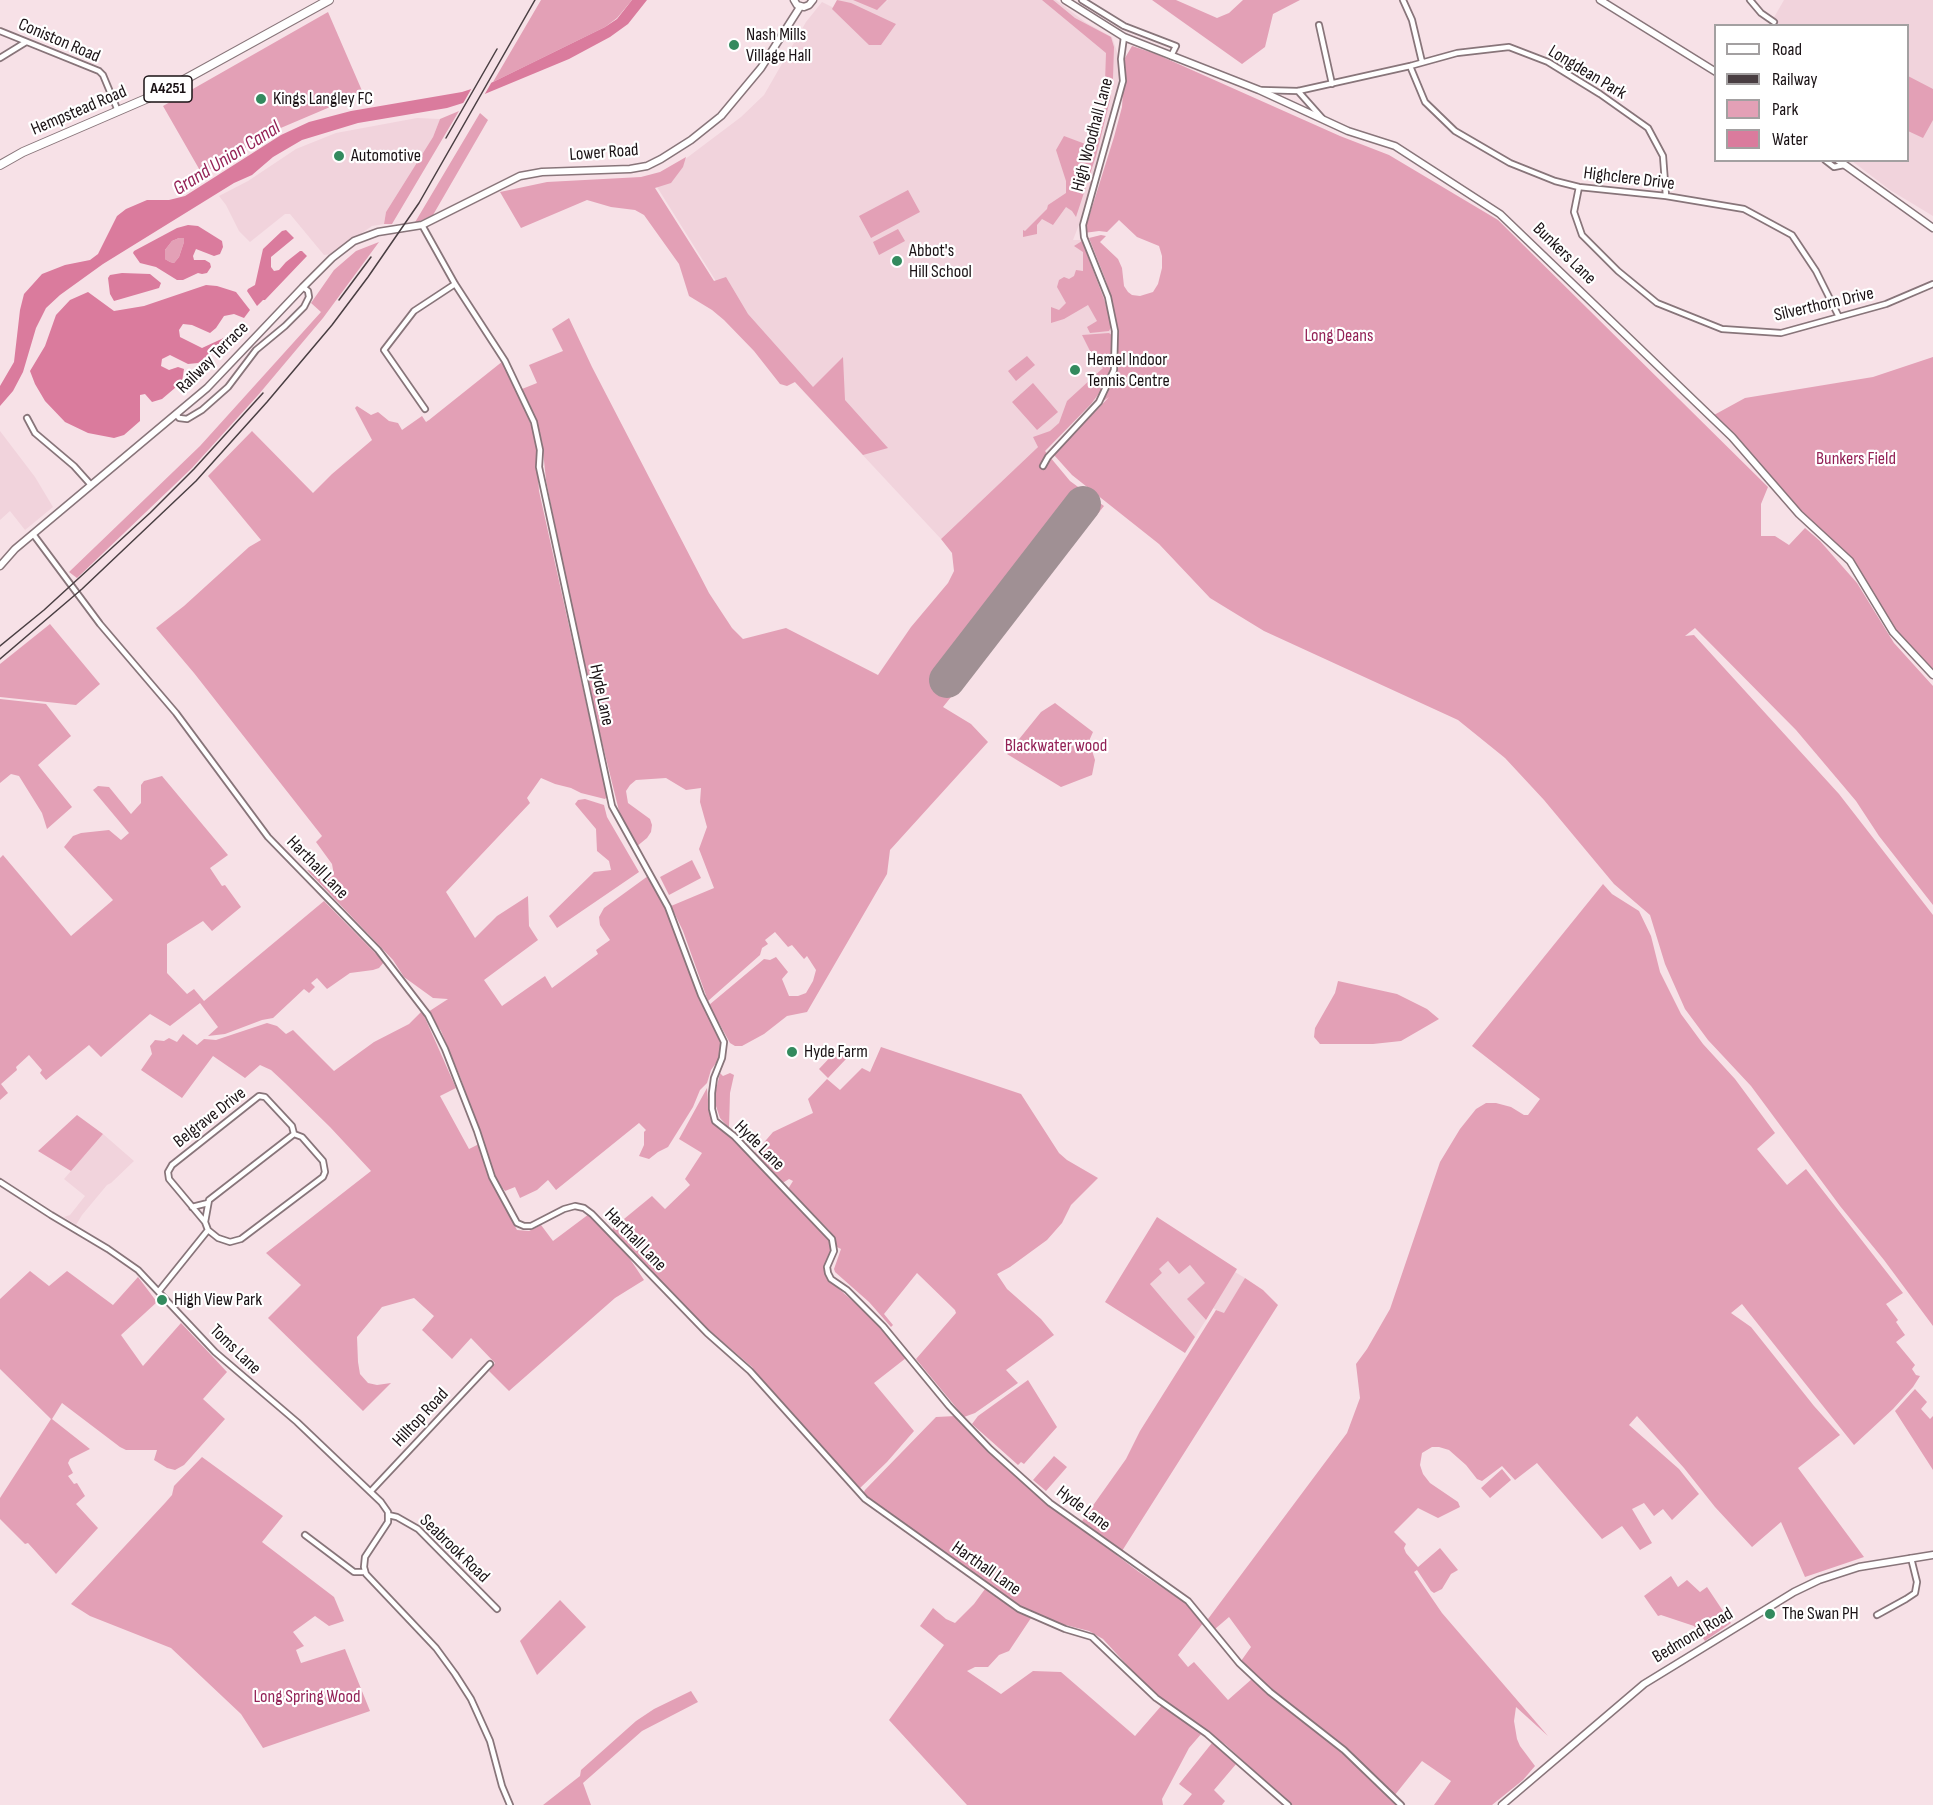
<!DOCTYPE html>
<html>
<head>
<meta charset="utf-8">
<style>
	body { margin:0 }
	#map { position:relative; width:1933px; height:1805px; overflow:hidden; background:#f7e1e7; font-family:"Sofia Sans Condensed",sans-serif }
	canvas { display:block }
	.legend { position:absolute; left:1714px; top:24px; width:195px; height:138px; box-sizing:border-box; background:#fff; border:2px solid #a3a0a1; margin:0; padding:8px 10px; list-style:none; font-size:18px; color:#1a1215 }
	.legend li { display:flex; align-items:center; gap:12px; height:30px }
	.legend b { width:30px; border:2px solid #a3a0a1 }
</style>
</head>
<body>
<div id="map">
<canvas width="1933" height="1805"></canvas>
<ul class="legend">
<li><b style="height:8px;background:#fff"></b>Road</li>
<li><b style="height:8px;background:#493e42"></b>Railway</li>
<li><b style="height:16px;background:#e3a0b6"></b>Park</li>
<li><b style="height:16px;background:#da7b9d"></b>Water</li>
</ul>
</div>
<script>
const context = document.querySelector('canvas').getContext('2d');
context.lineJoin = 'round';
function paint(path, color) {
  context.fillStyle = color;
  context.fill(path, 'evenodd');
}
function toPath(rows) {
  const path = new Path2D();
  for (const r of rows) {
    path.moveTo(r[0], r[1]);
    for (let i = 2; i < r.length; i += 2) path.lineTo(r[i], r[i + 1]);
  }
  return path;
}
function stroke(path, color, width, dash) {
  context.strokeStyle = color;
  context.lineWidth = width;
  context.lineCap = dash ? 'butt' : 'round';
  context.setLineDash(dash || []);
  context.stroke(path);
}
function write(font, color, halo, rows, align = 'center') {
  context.font = font + ' "Sofia Sans Condensed",sans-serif';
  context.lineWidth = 4.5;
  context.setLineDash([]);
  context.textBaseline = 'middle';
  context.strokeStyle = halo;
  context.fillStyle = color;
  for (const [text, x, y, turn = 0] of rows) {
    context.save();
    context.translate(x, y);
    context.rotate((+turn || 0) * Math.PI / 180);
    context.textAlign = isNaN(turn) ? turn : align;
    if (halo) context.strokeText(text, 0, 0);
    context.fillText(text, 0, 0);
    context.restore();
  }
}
paint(toPath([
	[838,0,856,0,878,9,888,0,1056,0,1085,22,1112,37,1118,55,1119,75,1117,95,1085,209,1073,240,1083,240,1106,298,1113,325,1112,370,1100,394,1093,403,1045,451,1039,446,941,539,790,377,724,294,657,187,647,176,657,175,684,160,741,117,764,95,806,22,822,2,834,8],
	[1784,0,1933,0,1933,216,1890,190,1852,161,1908,160,1908,26,1769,26],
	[417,118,440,119,433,137,386,212,384,224,372,226,331,254,324,255,290,214,285,214,250,242,239,231,226,205,219,196,248,181,296,149,336,133],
	[0,431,35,477,53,507,25,530,10,511,0,520],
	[103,1134,134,1161,111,1183,107,1185,82,1215,76,1225,64,1217,70,1215,85,1196,64,1179],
	[1168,1261,1179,1274,1190,1265,1206,1283,1188,1299,1206,1320,1195,1337,1150,1284,1162,1273,1158,1269],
	[1235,1272,1245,1278,1224,1314,1213,1308]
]), '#f1d3dc');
paint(toPath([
	[541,0,632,0,617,18,605,27,493,82],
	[837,0,851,3,896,24,881,45,869,45,832,9],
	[853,0,887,0,877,10],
	[1042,0,1053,0,1075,18,1111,37,1114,47,1113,78,1110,100,1096,156,1076,217,1072,211,1066,207,1053,225,1042,219,1037,225,1037,234,1023,237,1023,230,1025,231,1047,209,1048,205,1066,193,1066,181,1056,150,1064,136,1096,148,1104,111,1106,53],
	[1152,0,1176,0,1217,18,1229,13,1243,0,1300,0,1273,14,1265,47,1242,64],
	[328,12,363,93,276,130,202,174,163,106],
	[1132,46,1156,54,1340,136,1389,155,1498,220,1768,487,1761,504,1761,536,1775,536,1789,545,1805,528,1820,541,1857,583,1894,643,1933,686,1933,905,1879,836,1856,801,1796,730,1695,628,1685,636,1694,635,1839,794,1933,915,1933,1326,1884,1260,1840,1206,1751,1086,1708,1040,1685,1009,1665,964,1650,915,1614,884,1544,800,1505,758,1458,720,1264,631,1210,598,1159,544,1072,475,1054,455,1109,397,1102,402,1101,400,1115,371,1117,361,1118,340,1113,304,1106,281,1089,238,1101,235,1106,236,1100,242,1118,259,1122,268,1124,286,1128,292,1132,295,1140,296,1153,292,1158,284,1162,268,1162,256,1159,246,1137,237,1119,220,1107,232,1099,231,1084,233,1114,137,1122,107,1125,58],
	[1908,76,1933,89,1933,120,1923,138,1908,131],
	[459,111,392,224,384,224,386,212,433,137,440,119],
	[480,113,488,120,433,215,414,224],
	[686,157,683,167,671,183,655,188,714,281,726,277,748,314,813,387,843,357,845,400,888,448,863,455,795,382,787,386,780,384,754,351,724,320,712,310,689,296,679,264,644,215,635,210,611,207,587,200,521,228,500,192,547,182,641,177,660,172],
	[908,190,920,212,871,238,859,216],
	[898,229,905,241,879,255,873,242],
	[179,238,184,238,184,242,179,257,174,263,170,262,165,259,165,250,172,241],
	[1082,241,1104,299,1112,325,1109,331,1090,333,1087,327,1097,321,1088,305,1064,319,1051,323,1051,307,1059,310,1066,303,1057,287,1059,280,1064,277,1069,279,1074,276,1076,270,1083,271,1083,252,1074,246],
	[379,242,323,318,259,394,192,468,77,578,69,572,200,446,321,312,311,303,334,270,356,251],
	[569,318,592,367,709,593,732,628,743,639,786,628,878,675,911,627,948,583,954,571,952,553,941,539,1038,447,1033,437,1050,431,1059,423,1067,401,1103,368,1093,357,1082,335,1109,333,1113,336,1112,367,1103,388,1091,404,1045,451,1070,481,1104,506,943,707,971,724,988,742,890,850,887,874,807,1012,787,1016,764,1034,742,1046,735,1046,730,1043,709,1005,764,959,770,960,776,957,788,972,782,979,789,996,798,996,806,993,813,981,816,970,807,956,804,959,792,945,788,947,775,932,765,940,768,944,762,948,760,955,708,1001,683,931,671,906,714,888,699,849,707,827,700,802,701,788,686,790,666,778,636,780,630,785,626,791,628,803,650,819,652,825,651,832,647,838,636,847,620,815,586,677,558,540,546,480,542,441,522,389,537,383,529,365,563,351,552,329],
	[1027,356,1035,365,1016,381,1008,371],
	[1933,357,1933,675,1893,632,1850,561,1795,509,1714,415,1745,398,1873,377],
	[503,361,530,422,536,440,539,491,607,797,605,799,581,793,571,788,555,784,541,778,527,798,530,803,446,892,475,938,497,916,528,896,529,926,538,940,484,980,502,1006,545,976,552,988,598,954,596,950,610,940,600,925,599,917,604,908,648,876,666,908,679,936,723,1046,721,1056,711,1070,707,1083,700,1090,693,1107,668,1147,658,1152,649,1159,639,1156,644,1145,644,1132,646,1130,639,1123,556,1190,548,1180,537,1190,520,1198,515,1187,505,1191,497,1181,461,1079,441,1031,428,1012,448,999,433,998,404,977,393,960,307,870,315,871,324,881,334,875,332,864,316,842,322,836,194,673,156,628,184,606,249,547,261,540,208,476,252,431,313,493,332,474,372,440,355,408,357,406,371,415,378,412,389,421,398,423,402,430,422,416,426,422,429,420],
	[1033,383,1058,412,1037,430,1012,402],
	[50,624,100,684,76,705,0,697,0,664],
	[0,699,46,704,71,736,38,765,72,807,47,829,42,813,19,776,11,774,0,783],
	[1055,703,1093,732,1089,741,1095,760,1092,775,1061,787,1007,754,1041,712],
	[162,776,228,855,210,868,222,886,225,885,241,907,212,931,203,921,167,944,167,973,187,994,194,989,204,1001,324,901,384,962,379,968,373,970,350,973,327,989,317,978,311,983,315,987,309,993,304,989,273,1018,262,1020,225,1034,208,1036,218,1027,200,1003,170,1026,150,1014,101,1057,89,1045,46,1080,40,1073,42,1070,29,1055,16,1067,17,1070,1,1084,8,1093,0,1100,0,858,3,855,71,936,113,900,64,847,73,836,81,833,109,830,121,840,129,833,93,790,98,786,109,787,131,814,141,803,141,785,144,781],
	[585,799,604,805,607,817,639,872,557,928,549,916,594,872,611,870,609,861,597,851,596,829,575,804,578,800],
	[692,860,701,878,669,895,660,877],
	[1603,884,1612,894,1639,911,1651,936,1660,972,1681,1014,1703,1044,1735,1079,1775,1133,1757,1149,1787,1185,1806,1169,1903,1293,1886,1304,1898,1320,1896,1322,1905,1335,1896,1342,1915,1365,1912,1369,1916,1375,1920,1376,1913,1387,1893,1409,1854,1445,1742,1304,1731,1313,1751,1327,1814,1406,1840,1435,1798,1468,1864,1557,1805,1577,1781,1522,1752,1547,1715,1507,1684,1468,1637,1416,1629,1425,1679,1469,1699,1494,1672,1520,1663,1509,1654,1516,1644,1503,1632,1509,1652,1543,1640,1550,1622,1526,1602,1539,1537,1463,1515,1480,1502,1466,1482,1481,1477,1479,1466,1465,1449,1450,1439,1447,1432,1447,1422,1453,1420,1465,1423,1474,1430,1483,1458,1502,1460,1507,1438,1518,1418,1508,1394,1532,1406,1544,1404,1548,1406,1553,1418,1567,1440,1548,1458,1570,1451,1574,1442,1589,1434,1593,1431,1591,1417,1570,1414,1572,1442,1613,1548,1736,1516,1707,1514,1721,1517,1739,1520,1746,1535,1766,1523,1780,1492,1805,1434,1805,1451,1781,1422,1761,1394,1796,1347,1751,1281,1697,1241,1661,1251,1647,1229,1617,1215,1629,1208,1619,1347,1433,1360,1398,1356,1364,1367,1349,1390,1309,1440,1162,1460,1129,1476,1109,1486,1103,1496,1103,1511,1107,1524,1115,1528,1115,1540,1099,1472,1046],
	[1338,981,1397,994,1427,1009,1439,1019,1401,1041,1373,1044,1320,1044,1314,1037,1315,1028,1335,993],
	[422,1011,456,1088,440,1096,469,1149,479,1144,489,1178,517,1230,529,1231,541,1225,553,1241,589,1214,628,1256,644,1280,615,1298,509,1391,489,1371,495,1363,471,1338,452,1359,422,1330,434,1316,414,1298,382,1307,357,1337,358,1362,360,1374,368,1383,377,1385,391,1383,363,1411,268,1318,301,1285,266,1253,371,1171,330,1127,285,1083,271,1070,260,1065,245,1078,213,1056,182,1098,141,1070,152,1054,150,1046,155,1040,164,1041,169,1038,177,1042,183,1034,197,1045,204,1039,216,1040,267,1023,277,1026,286,1034,293,1030,334,1071,374,1042,409,1024],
	[881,1047,1021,1094,1059,1153,1067,1160,1098,1178,1071,1205,1062,1223,1047,1240,1010,1267,997,1274,1007,1289,1041,1319,1054,1335,1006,1370,1018,1383,975,1413,964,1417,916,1359,956,1313,955,1310,917,1273,884,1314,893,1325,891,1327,869,1302,835,1272,834,1269,841,1249,835,1246,834,1239,829,1230,788,1189,793,1181,789,1179,781,1184,754,1154,773,1132,813,1113,808,1099,827,1079,840,1090,862,1068,870,1072],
	[837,1050,846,1059,828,1078,819,1069],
	[720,1073,723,1076,730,1073,734,1075,730,1093,729,1128,720,1118,715,1103,715,1094],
	[707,1088,709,1112,714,1124,734,1139,825,1235,832,1244,831,1254,824,1267,824,1272,831,1282,879,1324,906,1358,874,1383,914,1431,887,1462,859,1489,843,1474,815,1439,773,1396,752,1367,697,1320,618,1240,612,1231,613,1228,652,1196,665,1209,690,1185,685,1179,702,1153,679,1139],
	[77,1115,103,1134,71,1171,38,1151],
	[1157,1217,1237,1269,1206,1320,1187,1299,1205,1283,1190,1265,1179,1274,1168,1261,1159,1269,1162,1273,1150,1284,1195,1337,1185,1353,1105,1302],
	[30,1271,49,1286,67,1271,113,1305,138,1277,157,1302,121,1335,143,1366,181,1323,227,1372,203,1399,225,1419,184,1465,175,1470,167,1468,154,1460,157,1450,126,1450,120,1447,62,1403,52,1419,90,1449,70,1459,68,1463,73,1473,68,1476,74,1484,77,1483,85,1496,76,1504,98,1528,56,1574,28,1543,25,1544,0,1519,0,1498,51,1419,0,1369,0,1299],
	[1245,1278,1263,1290,1278,1305,1122,1551,1082,1521,1126,1459,1140,1431,1216,1310,1224,1313],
	[1028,1380,1057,1427,1024,1464,1021,1462,1018,1465,972,1424,978,1416],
	[1915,1389,1927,1402,1921,1409,1930,1419,1933,1416,1933,1470,1895,1411],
	[956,1416,995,1457,1050,1505,1139,1572,1190,1606,1204,1622,1178,1655,1188,1667,1194,1662,1228,1700,1253,1678,1272,1697,1342,1752,1397,1805,1291,1805,1226,1745,1150,1690,1103,1639,1089,1631,1050,1621,1013,1603,917,1537,863,1494,865,1490,936,1417],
	[1054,1456,1067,1467,1046,1491,1033,1480],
	[202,1457,283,1516,262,1542,334,1597,344,1621,329,1626,315,1616,293,1632,304,1646,296,1650,301,1663,345,1649,370,1711,263,1748,241,1714,171,1648,90,1616,71,1604,165,1503,172,1495,174,1486],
	[1502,1469,1511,1480,1490,1498,1481,1488],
	[1671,1576,1678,1587,1687,1580,1700,1592,1707,1587,1731,1623,1705,1641,1694,1626,1661,1615,1658,1616,1644,1596],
	[985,1589,1015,1610,1031,1618,1009,1651,999,1655,988,1667,975,1667,967,1671,1001,1694,1033,1671,1061,1672,1135,1736,1162,1705,1202,1733,1189,1748,1162,1799,1163,1805,967,1805,889,1720,944,1645,920,1626,933,1608,946,1619,955,1623,974,1604],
	[560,1600,586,1627,537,1675,520,1641],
	[691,1691,698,1702,642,1731,583,1783,591,1805,543,1805,580,1776,581,1770,636,1721,654,1709],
	[1212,1743,1237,1763,1214,1790,1225,1801,1222,1805,1183,1805,1192,1794,1179,1784]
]), '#e3a0b6');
paint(toPath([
	[632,0,647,0,628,24,610,37,569,59,463,103,447,108,358,123,302,140,273,157,252,175,234,183,103,264,60,295,46,308,36,328,23,372,13,391,0,406,0,386,14,362,20,310,24,294,42,274,65,265,90,260,98,254,117,216,126,209,147,200,169,200,185,196,281,135,309,122,351,111,462,92,493,82,605,27,617,19],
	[188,225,198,226,222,241,223,247,220,254,214,256,196,249,193,256,194,260,205,260,210,263,211,267,207,273,202,274,198,273,183,280,177,280,156,267,140,263,133,253,134,251,177,228],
	[179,238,184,238,184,242,179,257,174,263,170,262,165,259,165,250,172,241],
	[286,230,294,238,271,257,271,267,274,271,279,270,286,262,300,251,302,251,307,256,265,300,263,300,257,306,247,291,248,289,255,285,263,249,282,231],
	[122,273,150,274,161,283,159,288,114,301,110,294,108,278,110,275],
	[206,285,217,286,236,292,250,310,244,318,234,314,224,316,216,328,210,333,192,325,183,324,179,330,180,337,202,348,228,336,231,336,232,339,198,363,188,364,170,355,162,359,161,366,169,370,178,367,184,369,182,382,162,399,152,402,145,394,140,395,140,421,124,435,114,438,88,433,65,422,45,401,35,384,30,371,45,346,56,315,70,300,88,292,114,311,144,306]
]), '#da7b9d');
paint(toPath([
	[494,78,482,99,461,107,473,86]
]), '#f7e1e7');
stroke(toPath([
	[947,680,1083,504]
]), '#a09094', 36);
const minor = toPath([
	[1082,0,1124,26,1176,46,1171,56],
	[1403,0,1412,20,1422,62],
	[1750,0,1761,13,1774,22],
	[1319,25,1332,84],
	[0,31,99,71,103,75,118,111],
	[0,58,26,42],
	[1410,66,1425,102,1455,131,1510,163,1555,181,1579,187,1666,196,1744,209,1792,235,1816,271,1839,317],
	[1261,90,1298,91,1410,66,1457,53,1509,47,1548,62,1600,94,1648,128,1663,156,1666,196],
	[1298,91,1322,118],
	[1825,160,1834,167,1844,165],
	[1579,187,1574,212,1582,235,1618,271,1657,303,1722,329,1781,333,1886,304,1933,284],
	[422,225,455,284,505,361,534,422,540,450,539,467,612,806,668,907,701,995,724,1042,722,1058,714,1078,712,1093,712,1109,715,1121,734,1136,832,1239,834,1251,827,1267,828,1273,831,1279,847,1290,883,1326,949,1406,990,1449,1050,1503,1188,1601,1239,1663,1270,1692,1344,1750,1401,1805],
	[425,409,384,350,414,311,455,284],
	[176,414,179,418,187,419,202,410,228,387,256,350,285,326,304,307,309,297,308,291,303,287],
	[27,418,35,433,74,466,91,485],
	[1043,466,1048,457,1099,402,1114,370,1115,331,1108,297,1084,237,1083,225,1123,81,1121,59,1124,37],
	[33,534,100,624,176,713,268,837,378,950,428,1015,445,1049,477,1131,492,1177,517,1223,524,1226,531,1226,564,1209,575,1206,584,1208,592,1214,707,1333,750,1371,865,1499,1019,1609,1065,1629,1092,1637,1156,1698,1207,1734,1288,1805],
	[0,1182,51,1215,108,1249,138,1270,215,1352,297,1422,381,1502,388,1512,388,1522,365,1557,364,1567,366,1574,436,1648,455,1674,471,1699,490,1741,502,1786,510,1805],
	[192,1207,208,1203],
	[205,1222,169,1179,168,1172,172,1165,259,1096,265,1097,292,1126,294,1134],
	[208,1230,218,1238,230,1242,241,1239,323,1177,325,1172,323,1161,302,1137,294,1134],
	[208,1230,205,1222,209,1200,294,1134],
	[159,1291,208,1230],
	[371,1491,490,1364],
	[388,1515,397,1517,418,1529,497,1609],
	[305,1535,354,1572,365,1572],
	[1877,1615,1906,1599,1915,1593,1917,1582,1911,1558]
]);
const tertiary = toPath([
	[794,0,797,5,804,7,809,5,813,0],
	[1065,0,1124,37,1259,90,1348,131,1395,146,1500,214,1732,437,1799,514,1850,561,1893,632,1933,675],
	[1600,0,1716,72],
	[1838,160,1933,228],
	[0,566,15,549,207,388,303,287,332,258,354,241,378,232,422,225,520,176,542,172,630,169,647,166,661,159,691,140,721,116,761,68,800,7],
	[1502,1805,1644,1684,1794,1592,1819,1580,1859,1567,1933,1555]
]);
const primary = toPath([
	[0,165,23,152,162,92,329,0]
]);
stroke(minor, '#88757a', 8);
stroke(tertiary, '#88757a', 9);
stroke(primary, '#88757a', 10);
stroke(minor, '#fff', 4.5);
stroke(tertiary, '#fff', 6);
stroke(primary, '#fff', 8);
stroke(toPath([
	[446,138,497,49],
	[339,300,371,257],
	[0,646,44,610,150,513,194,469,263,393],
	[0,659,82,589,196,481,267,402,332,325,368,277,419,203,535,0]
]), '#493e42', 1.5);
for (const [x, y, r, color] of [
	[734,45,6,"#338a5e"],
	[261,99,6,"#338a5e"],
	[339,156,6,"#338a5e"],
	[897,261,6,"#338a5e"],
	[1075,370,6,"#338a5e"],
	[792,1052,6,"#338a5e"],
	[162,1300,6,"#338a5e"],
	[1770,1614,6,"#338a5e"]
]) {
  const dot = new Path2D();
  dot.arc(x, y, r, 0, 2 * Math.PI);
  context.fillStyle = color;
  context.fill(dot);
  stroke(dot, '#fff', 2);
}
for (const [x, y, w] of [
	[168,89,48]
]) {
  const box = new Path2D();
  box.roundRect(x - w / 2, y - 13, w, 26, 4.5);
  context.fillStyle = '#fff';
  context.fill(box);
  stroke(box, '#1a1215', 1.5);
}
write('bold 16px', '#1a1215', null, [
	["A4251",168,89]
]);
write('18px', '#1a1215', '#fff', [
	["Nash Mills",746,35],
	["Village Hall",746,56],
	["Kings Langley FC",273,99],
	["Automotive",351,156],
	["Abbot's",909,251],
	["Hill School",909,272],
	["Hemel Indoor",1087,360],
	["Tennis Centre",1087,381],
	["Hyde Farm",804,1052],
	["High View Park",174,1300],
	["The Swan PH",1782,1614]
], 'left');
write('18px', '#1a1215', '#fff', [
	["Coniston Road",59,41,23],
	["Longdean Park",1587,73,31],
	["Hempstead Road",79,111,-23],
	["High Woodhall Lane",1093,135,-75],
	["Lower Road",604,153,-4],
	["Highclere Drive",1629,179,7],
	["Bunkers Lane",1564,254,44],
	["Silverthorn Drive",1824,305,-13],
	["Railway Terrace",213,358,-45],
	["Hyde Lane",601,695,78],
	["Harthall Lane",317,868,46],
	["Belgrave Drive",210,1118,-38],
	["Hyde Lane",759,1146,45],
	["Harthall Lane",635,1240,46],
	["Toms Lane",235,1350,44],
	["Hilltop Road",421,1418,-47],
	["Hyde Lane",1083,1509,37],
	["Seabrook Road",454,1549,44],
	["Harthall Lane",986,1569,35],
	["Bedmond Road",1693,1636,-31]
]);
write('18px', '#932156', '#fff', [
	["Long Deans",1339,336],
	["Bunkers Field",1856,459],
	["Blackwater wood",1056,746],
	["Long Spring Wood",307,1697]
]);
write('italic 20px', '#952357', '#fff', [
	["Grand Union Canal",227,159,-32]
]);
</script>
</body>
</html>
